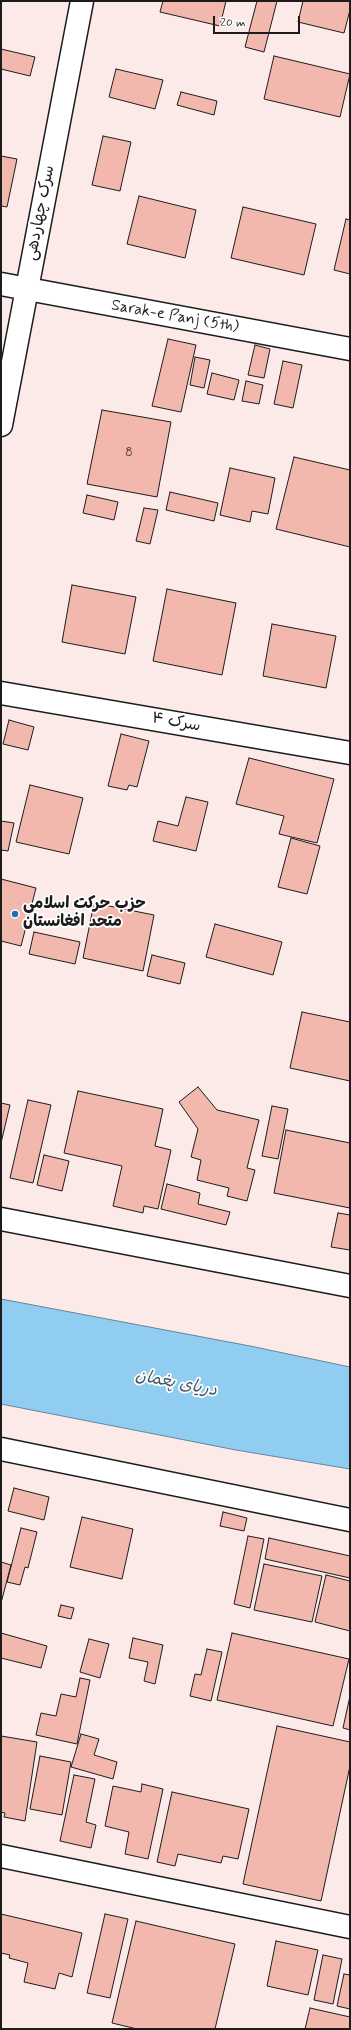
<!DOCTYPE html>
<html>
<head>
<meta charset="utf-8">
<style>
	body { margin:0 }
	#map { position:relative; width:351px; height:2030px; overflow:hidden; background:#fbeae7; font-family:Mynerve,sans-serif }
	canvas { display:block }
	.frame { position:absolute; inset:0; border:2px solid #1c1c1c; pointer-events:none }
	.scale { position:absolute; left:213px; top:16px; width:87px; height:18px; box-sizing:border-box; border:2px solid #1c1c1c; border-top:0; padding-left:5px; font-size:12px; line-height:14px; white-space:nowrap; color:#1c1c1c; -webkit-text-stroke:3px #fff; paint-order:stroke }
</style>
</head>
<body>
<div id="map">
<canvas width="351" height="2030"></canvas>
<div class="frame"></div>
<div class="scale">20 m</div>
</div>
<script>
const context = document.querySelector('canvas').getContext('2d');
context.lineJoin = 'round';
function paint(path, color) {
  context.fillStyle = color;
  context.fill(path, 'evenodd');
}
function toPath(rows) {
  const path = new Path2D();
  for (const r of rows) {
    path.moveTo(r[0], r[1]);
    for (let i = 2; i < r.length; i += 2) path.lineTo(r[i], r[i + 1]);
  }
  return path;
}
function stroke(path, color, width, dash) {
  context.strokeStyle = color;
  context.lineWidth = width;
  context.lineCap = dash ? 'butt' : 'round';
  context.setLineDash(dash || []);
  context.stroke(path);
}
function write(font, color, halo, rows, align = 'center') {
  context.font = font + ' Mynerve,"Playpen Sans Arabic",sans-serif';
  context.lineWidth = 3.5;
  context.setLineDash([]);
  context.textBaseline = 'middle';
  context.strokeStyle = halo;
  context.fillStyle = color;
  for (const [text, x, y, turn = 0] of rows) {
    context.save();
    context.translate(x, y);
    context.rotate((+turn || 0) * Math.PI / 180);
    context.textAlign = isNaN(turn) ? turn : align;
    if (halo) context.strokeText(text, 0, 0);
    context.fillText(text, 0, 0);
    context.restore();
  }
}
const water = toPath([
	[1,1299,250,1346,350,1367,350,1469,236,1450,1,1404,1,1299]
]);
paint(water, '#90cdf0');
stroke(water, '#62869b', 1);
const building = toPath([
	[163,1,226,1,220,26,160,12,163,1],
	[257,1,277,1,264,52,245,47,257,1],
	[303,1,350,1,350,10,344,33,298,22,303,1],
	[1,49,35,57,30,76,1,69,1,49],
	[274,56,350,74,340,117,264,99,274,56],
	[116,69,163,80,155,109,109,97,116,69],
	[181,92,217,101,214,115,177,105,181,92],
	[103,136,131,142,120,191,92,185,103,136],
	[1,156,17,159,7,207,1,206,1,156],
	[139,196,196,210,185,258,127,244,139,196],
	[243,207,316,224,304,275,231,258,243,207],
	[346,219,350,220,350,274,334,270,346,219],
	[168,339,196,345,181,412,152,406,168,339],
	[255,345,270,349,264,378,248,375,255,345],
	[195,357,210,360,204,388,190,385,195,357],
	[283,361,302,365,293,408,274,404,283,361],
	[212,373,239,380,234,400,207,394,212,373],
	[246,381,263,385,259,404,242,401,246,381],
	[102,410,171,422,157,497,87,484,102,410],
	[294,457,350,470,350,547,276,529,294,457],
	[230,468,275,478,268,514,252,511,250,522,220,515,230,468],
	[170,492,218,503,214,521,166,510,170,492],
	[87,495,118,502,114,520,83,513,87,495],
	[144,508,158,510,150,544,136,541,144,508],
	[72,585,136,597,125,654,62,642,72,585],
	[167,589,236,603,222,675,153,661,167,589],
	[272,624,336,636,326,688,263,676,272,624],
	[9,720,34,727,28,750,3,744,9,720],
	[121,734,149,741,137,787,129,785,127,790,108,786,121,734],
	[249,758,334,779,317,843,279,834,284,816,236,804,249,758],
	[30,785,83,798,69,854,16,842,30,785],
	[186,797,208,802,196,851,153,841,158,821,178,826,186,797],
	[1,821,14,823,8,851,1,850,1,821],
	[291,838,320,846,307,894,278,887,291,838],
	[1,879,36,888,21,946,1,941,1,879],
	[94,903,154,915,143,971,83,958,94,903],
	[215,924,282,942,273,975,206,957,215,924],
	[34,932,80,942,75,964,29,954,34,932],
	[152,955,185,963,180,984,147,976,152,955],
	[302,1012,350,1022,350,1081,290,1068,302,1012],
	[198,1087,217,1110,259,1120,247,1168,255,1170,247,1201,227,1196,229,1188,197,1180,201,1160,191,1157,198,1129,179,1102,198,1087],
	[78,1091,163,1109,155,1146,171,1150,158,1209,144,1206,143,1213,113,1206,122,1166,64,1153,78,1091],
	[28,1100,51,1105,33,1183,10,1178,28,1100],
	[1,1103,10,1105,1,1143,1,1103],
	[272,1106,288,1109,278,1159,262,1156,272,1106],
	[286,1130,350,1143,350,1208,274,1193,286,1130],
	[44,1155,69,1161,62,1191,37,1185,44,1155],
	[167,1184,200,1193,198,1204,230,1212,226,1225,161,1209,167,1184],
	[338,1213,350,1215,350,1250,331,1247,338,1213],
	[14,1488,49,1497,44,1520,8,1511,14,1488],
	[223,1512,247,1518,244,1531,220,1526,223,1512],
	[82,1517,133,1529,122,1579,70,1567,82,1517],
	[21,1528,37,1532,28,1568,25,1567,20,1585,7,1582,21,1528],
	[248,1536,264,1539,250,1608,234,1604,248,1536],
	[269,1538,350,1556,350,1578,265,1559,269,1538],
	[1,1562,11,1565,1,1603,1,1562],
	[264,1564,322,1576,312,1622,254,1610,264,1564],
	[326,1575,350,1581,350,1631,315,1622,326,1575],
	[61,1605,74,1608,71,1619,58,1616,61,1605],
	[1,1633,47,1646,41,1668,1,1658,1,1633],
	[232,1633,349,1659,333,1726,217,1700,232,1633],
	[133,1638,163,1645,155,1684,144,1681,148,1662,129,1658,133,1638],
	[89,1639,109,1644,100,1678,80,1672,89,1639],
	[207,1649,222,1652,211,1701,190,1696,195,1674,201,1675,207,1649],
	[80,1678,90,1680,77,1744,36,1735,41,1713,56,1716,61,1694,76,1697,80,1678],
	[350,1696,350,1730,343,1728,350,1696],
	[277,1726,350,1742,350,1766,321,1901,243,1884,277,1726],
	[81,1734,99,1739,94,1755,117,1762,113,1779,71,1767,81,1734],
	[1,1736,37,1742,25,1821,4,1817,5,1813,1,1812,1,1736],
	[40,1756,71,1762,62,1815,30,1809,40,1756],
	[74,1775,95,1779,86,1822,96,1825,91,1848,60,1841,74,1775],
	[142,1784,163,1789,148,1859,125,1854,129,1832,105,1826,113,1786,141,1792,142,1784],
	[172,1792,249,1809,238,1859,223,1856,221,1863,178,1854,175,1866,157,1862,172,1792],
	[1,1914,82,1933,72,1977,59,1973,55,1989,24,1982,28,1963,9,1958,10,1955,1,1953,1,1914],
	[105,1914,128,1919,110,1998,87,1993,105,1914],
	[136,1921,235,1944,215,2029,137,2029,112,2023,136,1921],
	[276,1941,318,1950,308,1995,267,1986,276,1941],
	[323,1955,342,1959,333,2004,314,2000,323,1955],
	[344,1974,350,1975,350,2009,337,2006,344,1974],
	[310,2008,350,2017,350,2029,305,2029,310,2008]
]);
paint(building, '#f2b8ae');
stroke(building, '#1c1c1c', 1);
const street = toPath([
	[1,284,350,349],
	[1,425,82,1],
	[1,693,350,753],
	[1,1219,350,1286],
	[1,1449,350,1520],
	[1,1856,350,1927]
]);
stroke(street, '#1c1c1c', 25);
stroke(street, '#fff', 22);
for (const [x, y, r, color] of [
	[15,914,4,"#1f6fb2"]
]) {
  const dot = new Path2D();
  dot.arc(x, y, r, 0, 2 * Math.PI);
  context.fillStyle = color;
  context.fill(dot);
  stroke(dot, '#fff', 1.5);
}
write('14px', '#524340', null, [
	["8",129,453]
]);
write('16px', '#1c1c1c', '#fff', [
	["سرک چهاردهی",41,213,-79],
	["Sarak-e Panj (5th)",175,317,10],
	["سرک ۴",176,723,10]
]);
write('bold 16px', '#1c1c1c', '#fff', [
	["حزب حرکت اسلامی",23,905],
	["متحد افغانستان",23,923]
], 'left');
write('italic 17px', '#455a66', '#fff', [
	["دریای پغمان",176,1384,11]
]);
</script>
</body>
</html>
